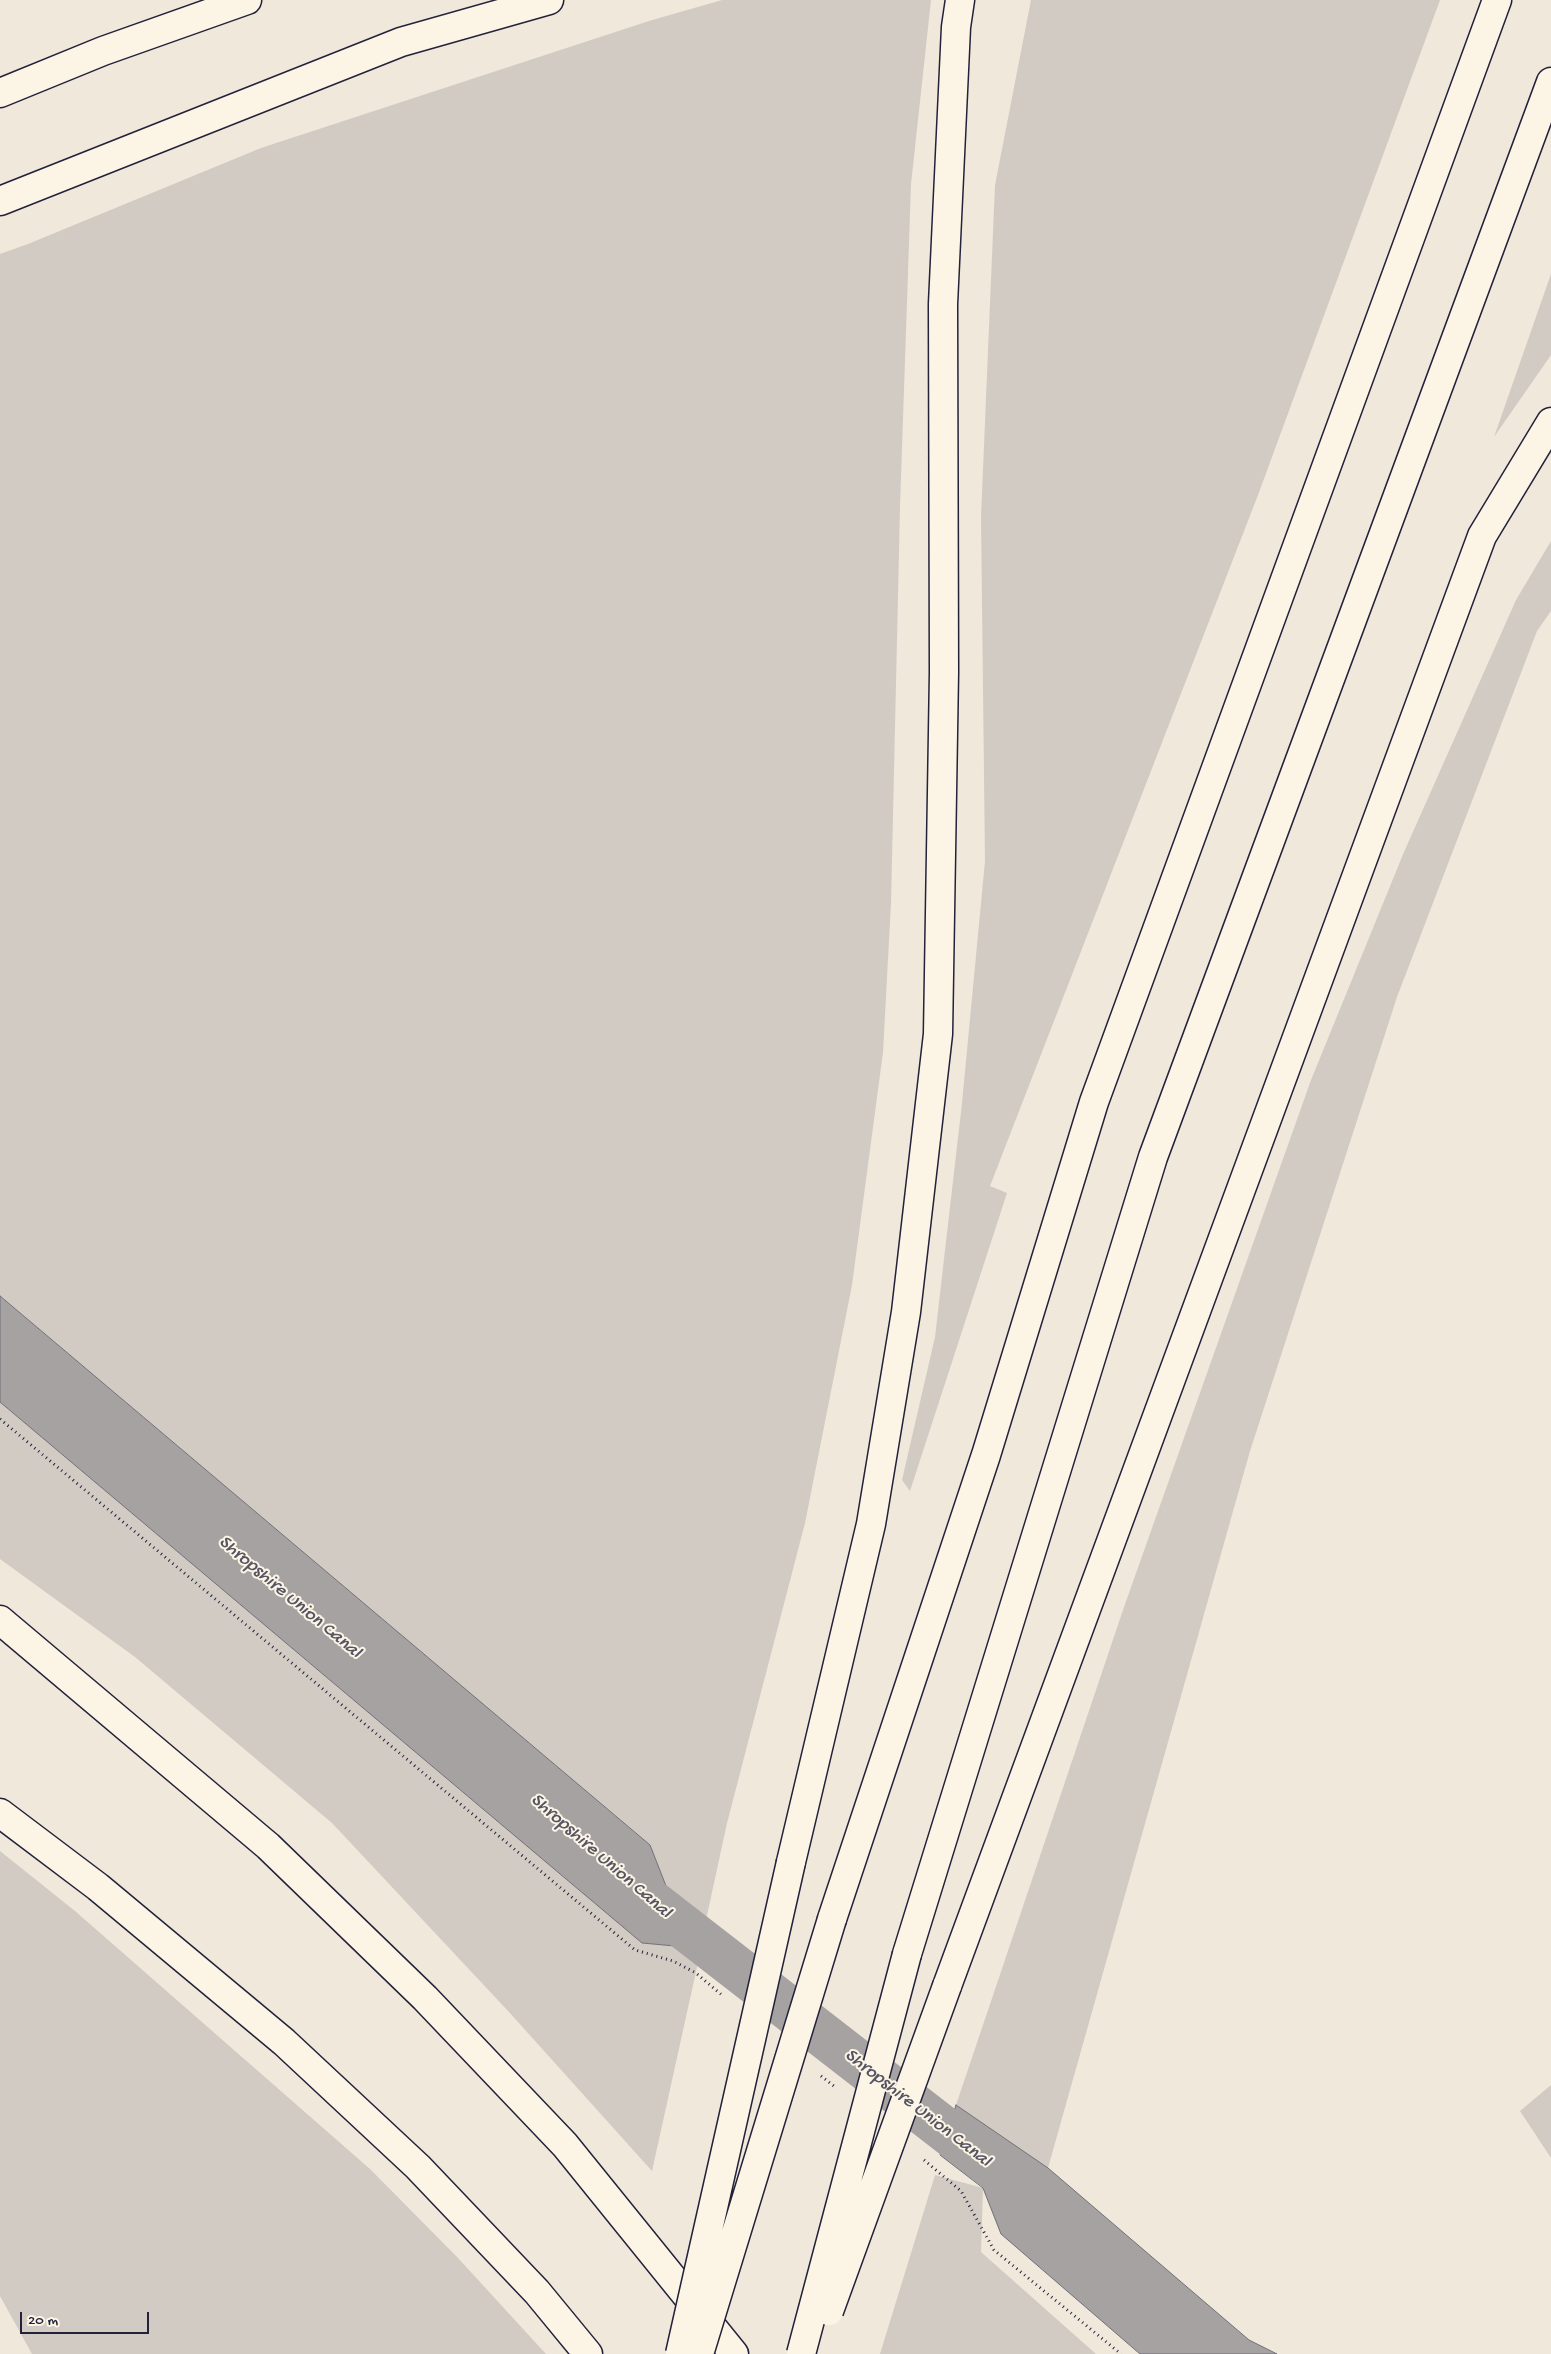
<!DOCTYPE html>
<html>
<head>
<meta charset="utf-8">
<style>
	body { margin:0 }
	#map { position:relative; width:1551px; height:2354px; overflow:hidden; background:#efe8db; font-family:"Gochi Hand",sans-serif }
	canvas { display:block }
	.scale { position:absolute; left:20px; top:2312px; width:129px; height:22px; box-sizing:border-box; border:2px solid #22223b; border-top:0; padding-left:6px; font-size:15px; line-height:18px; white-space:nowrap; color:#22223b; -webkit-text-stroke:4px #fcf5e5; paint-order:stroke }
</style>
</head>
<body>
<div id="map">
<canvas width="1551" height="2354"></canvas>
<div class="scale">20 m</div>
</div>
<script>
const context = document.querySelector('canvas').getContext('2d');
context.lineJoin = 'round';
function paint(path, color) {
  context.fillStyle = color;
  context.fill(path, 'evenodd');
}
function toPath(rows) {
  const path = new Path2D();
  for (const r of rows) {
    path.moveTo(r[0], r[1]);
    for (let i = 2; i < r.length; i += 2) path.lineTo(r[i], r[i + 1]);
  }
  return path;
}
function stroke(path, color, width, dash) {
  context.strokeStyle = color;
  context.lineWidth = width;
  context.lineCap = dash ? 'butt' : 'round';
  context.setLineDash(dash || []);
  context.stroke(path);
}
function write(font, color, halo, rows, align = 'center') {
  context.font = font + ' "Gochi Hand",sans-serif';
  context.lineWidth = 4;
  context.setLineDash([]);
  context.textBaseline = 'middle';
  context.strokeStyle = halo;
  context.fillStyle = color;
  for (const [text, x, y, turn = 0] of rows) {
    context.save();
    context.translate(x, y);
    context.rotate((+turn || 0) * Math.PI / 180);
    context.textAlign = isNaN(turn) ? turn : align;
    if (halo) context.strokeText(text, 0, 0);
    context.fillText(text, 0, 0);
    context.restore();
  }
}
paint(toPath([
	[722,0,931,0,911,184,900,506,891,903,883,1052,852,1285,805,1523,727,1823,706,1920,666,1886,650,1845,0,1296,0,254,28,244,261,148,649,21],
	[1031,0,1440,0,1258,495,990,1186,1007,1193,910,1491,902,1480,935,1337,962,1103,985,861,981,517,995,185],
	[1551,274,1551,355,1494,437],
	[1551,541,1551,611,1537,631,1397,997,1250,1451,1048,2168,956,2105,1124,1607,1311,1080,1404,852,1516,600],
	[0,1402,642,1943,675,1946,699,1958,652,2171,509,2012,332,1823,135,1657,0,1559],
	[0,1851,75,1911,370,2169,458,2258,546,2354,32,2354,0,2296],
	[1551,2085,1551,2158,1520,2111],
	[935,2175,983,2188,981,2252,1096,2354,880,2354]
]), '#d1cbc3');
const water = toPath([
	[0,1296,650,1845,666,1886,706,1920,704,1941,699,1958,675,1946,642,1943,0,1402,0,1296],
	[956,2105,1048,2168,1249,2340,1277,2354,1140,2354,1001,2234,983,2188,940,2155,956,2105]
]);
paint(water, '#a6a2a2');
stroke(water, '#716f79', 1);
stroke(toPath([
	[654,1904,997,2170]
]), '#a6a2a2', 45);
const minor = toPath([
	[0,1620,268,1846,425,1998,565,2145,734,2354]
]);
const highway = toPath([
	[0,93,103,51,247,0],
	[0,201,401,42,549,0],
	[0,1813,98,1887,284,2042,418,2167,537,2292,588,2354],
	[791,1862,871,1524,906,1312,938,1034,944,672,943,304,956,27,960,0],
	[832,1919,986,1455,1094,1102,1497,0],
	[907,1954,1153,1157,1551,82],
	[947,1986,1482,536,1551,422]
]);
stroke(minor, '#22223b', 31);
stroke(highway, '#22223b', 31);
stroke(toPath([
	[0,1419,635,1950,673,1961,696,1973,723,1996],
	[821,2076,834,2086],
	[924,2160,961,2191,994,2250,1121,2354]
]), '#22223b', 3, [1, 4]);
stroke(minor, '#fcf5e5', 28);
stroke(highway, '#fcf5e5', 28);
const highwayBridge = toPath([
	[829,2311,947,1986],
	[680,2354,791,1862],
	[699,2354,832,1919],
	[801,2354,907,1954]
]);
stroke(highwayBridge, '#22223b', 31, []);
stroke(highwayBridge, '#fcf5e5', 28);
write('italic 19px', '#575564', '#fcf5e5', [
	["Shropshire Union Canal",289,1598,40],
	["Shropshire Union Canal",600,1857,41],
	["Shropshire Union Canal",917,2109,38]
]);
</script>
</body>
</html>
